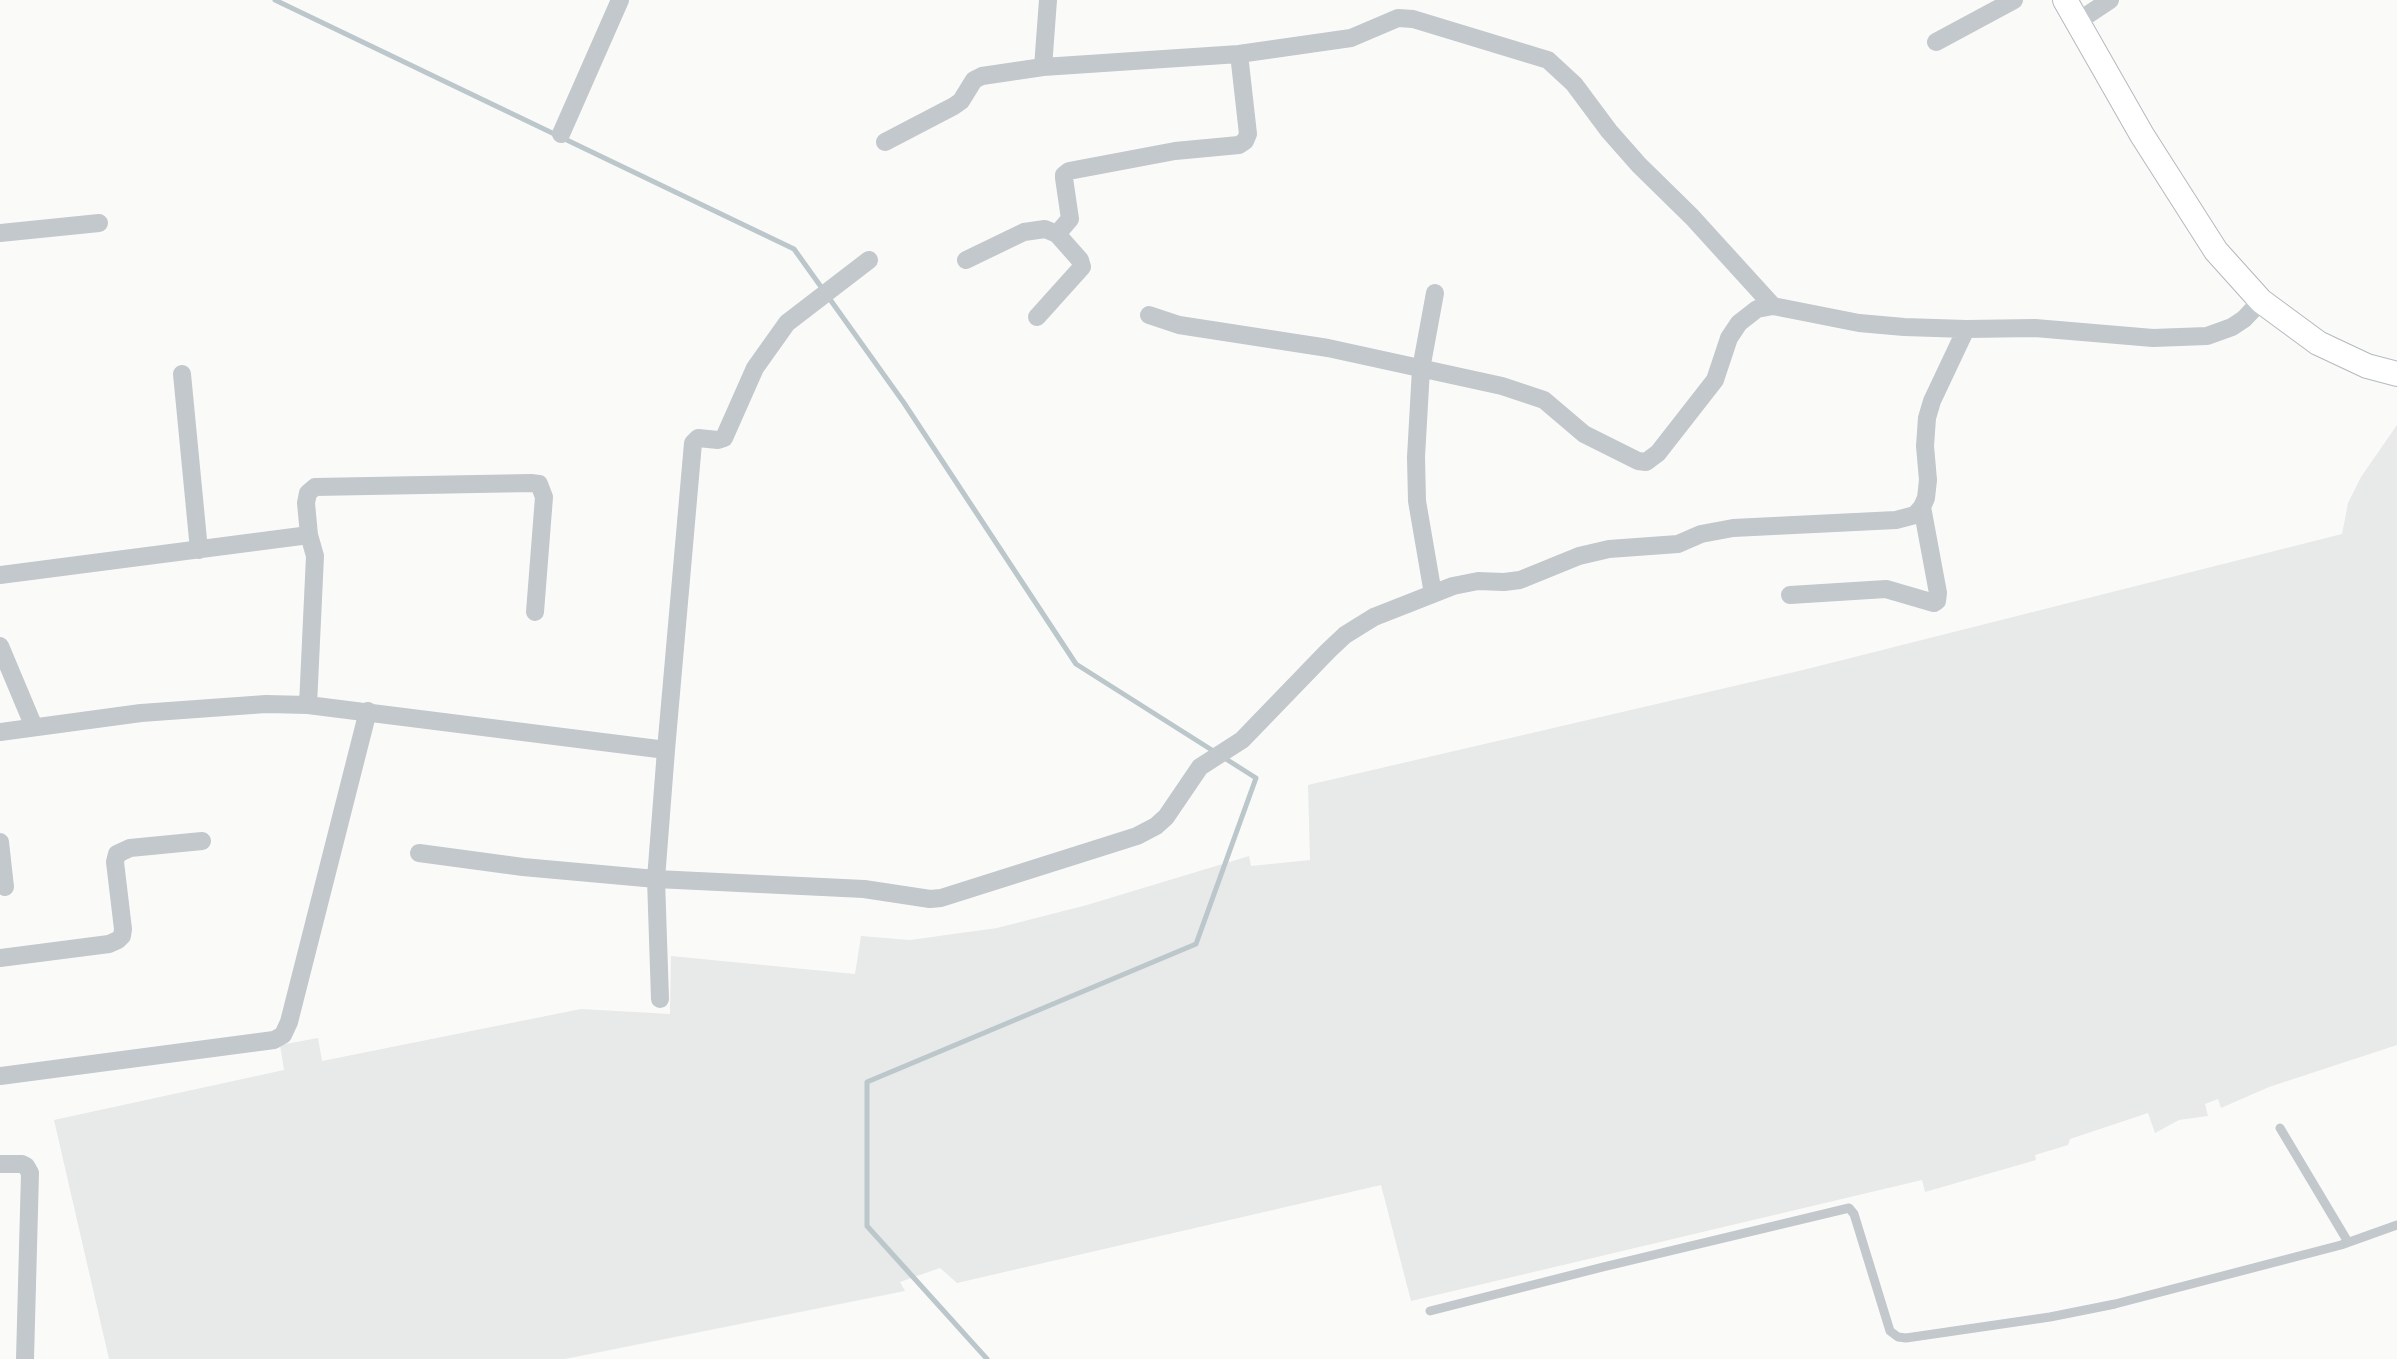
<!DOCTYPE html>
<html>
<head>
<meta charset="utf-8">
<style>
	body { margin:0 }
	canvas { display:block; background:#fafaf8 }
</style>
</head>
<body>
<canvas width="2397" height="1359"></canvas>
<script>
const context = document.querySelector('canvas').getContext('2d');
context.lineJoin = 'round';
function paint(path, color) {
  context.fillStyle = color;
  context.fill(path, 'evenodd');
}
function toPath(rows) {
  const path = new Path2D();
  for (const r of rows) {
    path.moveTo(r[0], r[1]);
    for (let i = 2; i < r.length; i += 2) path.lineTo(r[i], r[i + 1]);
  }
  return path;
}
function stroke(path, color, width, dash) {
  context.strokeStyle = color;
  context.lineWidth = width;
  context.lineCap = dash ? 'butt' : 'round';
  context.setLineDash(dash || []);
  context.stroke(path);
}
paint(toPath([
	[2397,425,2397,1045,2269,1087,2221,1108,2218,1099,2205,1104,2208,1116,2179,1120,2155,1133,2148,1113,2070,1139,2068,1145,2035,1155,2036,1160,1925,1192,1922,1180,1411,1301,1381,1185,957,1283,940,1268,900,1282,905,1291,565,1359,109,1359,54,1120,284,1070,280,1045,318,1038,322,1061,581,1009,670,1014,671,956,855,974,861,936,910,940,997,928,1087,905,1249,856,1251,866,1310,860,1308,785,1803,670,2342,534,2348,503,2361,477]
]), '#e8e9e9');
stroke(toPath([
	[275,0,794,249,904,403,1076,664,1256,778,1196,944,867,1082,867,1226,987,1359]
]), '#bbc7cb', 5);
const secondary = toPath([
	[2065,0,2142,135,2216,251,2261,301,2318,343,2367,366,2397,374]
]);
stroke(secondary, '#b3babf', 26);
stroke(toPath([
	[2280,1128,2348,1242],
	[1430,1311,1603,1267,1849,1208,1854,1214,1890,1331,1898,1337,1906,1338,2050,1317,2115,1304,2341,1245,2397,1225]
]), '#c3c8cc', 9);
stroke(toPath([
	[2077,22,2110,0],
	[1936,42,2014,0],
	[1239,54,1351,38,1398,18,1413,19,1548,60,1574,84,1609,131,1639,165,1692,217,1773,306],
	[1043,67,1048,0],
	[561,134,620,0],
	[885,142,954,106,961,101,974,80,982,76,1043,67,1239,54,1248,134,1245,141,1239,145,1175,151,1069,171,1064,175,1064,178,1070,219,1057,234],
	[0,233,99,223],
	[966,260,1024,232,1045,229,1057,234,1080,260,1082,267,1037,317],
	[1966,329,2035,328,2153,338,2207,336,2232,327,2244,319,2261,301],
	[182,374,199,550],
	[0,575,309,535],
	[1433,594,1417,501,1416,457,1421,369,1435,293],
	[1790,595,1886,589,1934,603,1937,601,1938,593,1922,507],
	[0,646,34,727],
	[308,705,315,556,309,535,306,503,308,493,315,487,531,483,539,484,544,497,535,612],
	[0,732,141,713,266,704,308,705,666,750,693,443,698,438,718,440,724,438,755,368,787,323,869,260],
	[0,842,5,887],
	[419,853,523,867,656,879,864,889,930,899,941,898,1137,836,1156,826,1166,817,1200,767,1242,740,1328,651,1345,635,1374,617,1453,586,1478,581,1504,582,1520,580,1579,556,1609,549,1678,544,1701,534,1733,528,1896,520,1915,515,1922,507,1926,498,1928,480,1925,446,1927,418,1932,401,1966,329,1904,327,1859,323,1773,306,1757,309,1739,323,1729,338,1715,380,1658,453,1646,462,1638,461,1584,434,1544,400,1502,386,1328,348,1179,325,1149,315],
	[0,958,109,944,118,940,122,936,123,929,115,862,117,854,130,848,202,841],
	[660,999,656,879,666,750],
	[0,1076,274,1040,283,1035,289,1022,368,711],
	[0,1164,22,1164,26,1166,30,1173,25,1359]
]), '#c3c8cc', 18);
stroke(secondary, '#fff', 24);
</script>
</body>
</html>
